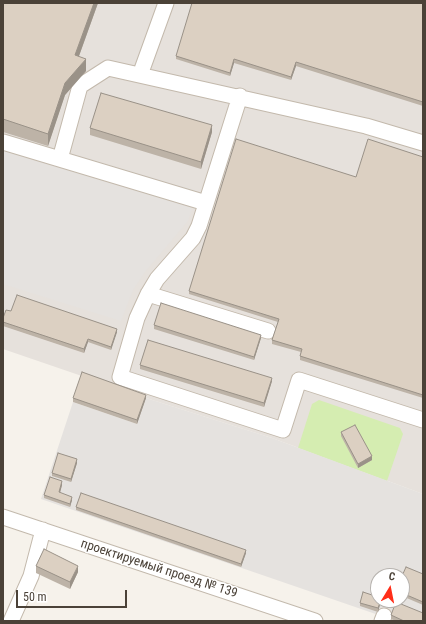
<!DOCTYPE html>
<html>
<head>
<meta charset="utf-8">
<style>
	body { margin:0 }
	#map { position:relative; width:426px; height:624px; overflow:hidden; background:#f6f2eb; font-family:"Roboto Condensed",sans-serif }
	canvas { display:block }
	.frame { position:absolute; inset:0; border:4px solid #4b4238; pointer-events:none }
	.north { position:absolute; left:370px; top:568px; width:40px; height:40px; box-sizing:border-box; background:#fff; border:1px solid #b7b3af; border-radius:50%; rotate:10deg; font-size:11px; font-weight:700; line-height:16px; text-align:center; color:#4b4238 }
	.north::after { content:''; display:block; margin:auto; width:14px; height:18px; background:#ff2e19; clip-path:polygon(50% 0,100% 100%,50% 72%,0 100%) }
	.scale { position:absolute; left:16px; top:590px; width:111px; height:18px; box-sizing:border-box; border:2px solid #4b4238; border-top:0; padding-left:5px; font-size:12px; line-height:14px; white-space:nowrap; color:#4b4238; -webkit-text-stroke:3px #fff; paint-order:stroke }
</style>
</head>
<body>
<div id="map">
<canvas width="426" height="624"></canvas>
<div class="frame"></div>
<div class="north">С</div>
<div class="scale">50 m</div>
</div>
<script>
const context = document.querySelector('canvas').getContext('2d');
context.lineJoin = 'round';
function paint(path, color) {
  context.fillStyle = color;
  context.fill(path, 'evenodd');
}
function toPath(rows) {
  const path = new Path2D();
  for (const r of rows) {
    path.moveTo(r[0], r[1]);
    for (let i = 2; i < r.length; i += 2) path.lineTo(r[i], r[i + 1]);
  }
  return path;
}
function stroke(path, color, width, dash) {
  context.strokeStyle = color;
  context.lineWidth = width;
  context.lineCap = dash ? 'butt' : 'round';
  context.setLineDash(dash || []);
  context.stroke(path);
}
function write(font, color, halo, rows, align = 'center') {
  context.font = font + ' "Roboto Condensed",sans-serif';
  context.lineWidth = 3;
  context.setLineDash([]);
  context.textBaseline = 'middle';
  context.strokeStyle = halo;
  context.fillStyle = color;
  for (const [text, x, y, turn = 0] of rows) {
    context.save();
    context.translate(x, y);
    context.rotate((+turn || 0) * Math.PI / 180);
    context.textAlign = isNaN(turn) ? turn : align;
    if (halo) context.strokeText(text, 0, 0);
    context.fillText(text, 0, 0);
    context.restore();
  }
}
paint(toPath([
	[3,3,423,3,423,494,272,438,146,398,3,349]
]), '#e6e1dc');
paint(toPath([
	[319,400,400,428,403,434,387,481,298,448,312,404]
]), '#d5edb1');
paint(toPath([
	[3,133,198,191,188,221,145,272,133,290,121,321,3,284],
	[146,398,272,438,423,494,423,621,396,621,41,499,73,402,137,424],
	[378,576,402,576,402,600,378,600]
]), '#e5e2df');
const minor = toPath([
	[140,75,166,3],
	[240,96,199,226,193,238,157,279,148,294,137,318,120,377,283,430,299,380,423,420],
	[3,142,206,203],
	[60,159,80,86,108,68,366,126,423,143],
	[148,294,268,331],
	[3,517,315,621],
	[11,621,31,576,43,530],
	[382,621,384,616]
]);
stroke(minor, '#c3b9ac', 17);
stroke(minor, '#fff', 15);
paint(toPath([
	[3,3,98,3,79,56,86,71,65,95,48,146,3,132],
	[423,3,423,106,296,66,291,80,234,63,230,76,176,59,176,56],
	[90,128,212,132,201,169,90,135],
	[423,157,423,398,300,360,300,356,301,352,272,344,272,340,278,322,189,294,189,291,356,177],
	[11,311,117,332,111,350,88,342,84,353,3,326,3,318],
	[154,325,261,338,254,360,154,329],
	[140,365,272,381,264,407,140,369],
	[73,398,146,398,137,424,73,402],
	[341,432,372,460,358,468,341,436],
	[77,463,71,482,52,476,52,473],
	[62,485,60,493,72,500,70,507,44,498,44,495],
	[76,507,246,553,241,567,76,510],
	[36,566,78,572,70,589,36,573],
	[423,574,423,605,402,596,402,576],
	[381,600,378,612,360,606,360,603],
	[391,615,423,621,396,621,391,619]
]), '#bdb3a7');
paint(toPath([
	[94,3,98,3,75,67,75,55],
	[86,59,86,71,65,95,48,146,48,134,65,83],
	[234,59,234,63,230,76,230,73],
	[296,62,296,66,291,80,291,77],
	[212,125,212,132,201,169,201,162],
	[117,329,117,332,111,350,111,347],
	[261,335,261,338,254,360,254,357],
	[88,339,88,342,84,353,84,349],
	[272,378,272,381,264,407,264,403],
	[146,395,146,398,137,424,137,420],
	[372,456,372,460,358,468,358,464],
	[77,459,77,463,71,482,71,479],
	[62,481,62,485,59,496,59,492],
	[72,497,72,500,70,507,70,504],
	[246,550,246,553,241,567,241,564],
	[78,566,78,572,70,589,70,582],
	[381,600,381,601,378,612,378,608]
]), '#9a9288');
const building = toPath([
	[3,3,94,3,75,55,86,59,65,83,48,134,3,119,3,3],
	[192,3,423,3,423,102,296,62,291,77,234,59,230,73,176,56,192,3],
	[101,93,212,125,201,162,90,128,101,93],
	[236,139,356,177,368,139,423,157,423,395,300,356,302,349,272,340,279,319,189,291,236,139],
	[17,295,117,329,111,347,88,339,84,349,3,322,3,318,6,310,11,311,17,295],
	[161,303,261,335,254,357,154,325,161,303],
	[148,340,272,378,264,403,140,365,148,340],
	[82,372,146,395,137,420,73,398,82,372],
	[355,425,372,456,358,464,341,432,355,425],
	[58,453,77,459,71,479,52,473,58,453],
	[50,477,62,481,59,492,72,497,70,504,44,495,50,477],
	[81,493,246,550,241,564,76,507,81,493],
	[44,549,78,566,70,582,36,566,44,549],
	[406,567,423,574,423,602,402,593,402,576,406,567],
	[363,592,378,597,378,600,381,600,378,608,360,603,363,592],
	[396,602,423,613,423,621,404,621,391,615,396,602]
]);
paint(building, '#dcd0c2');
stroke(building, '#9a9288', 1);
write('13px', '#4b4238', '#fff', [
	["проектируемый проезд № 139",159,569,18]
]);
</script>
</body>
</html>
